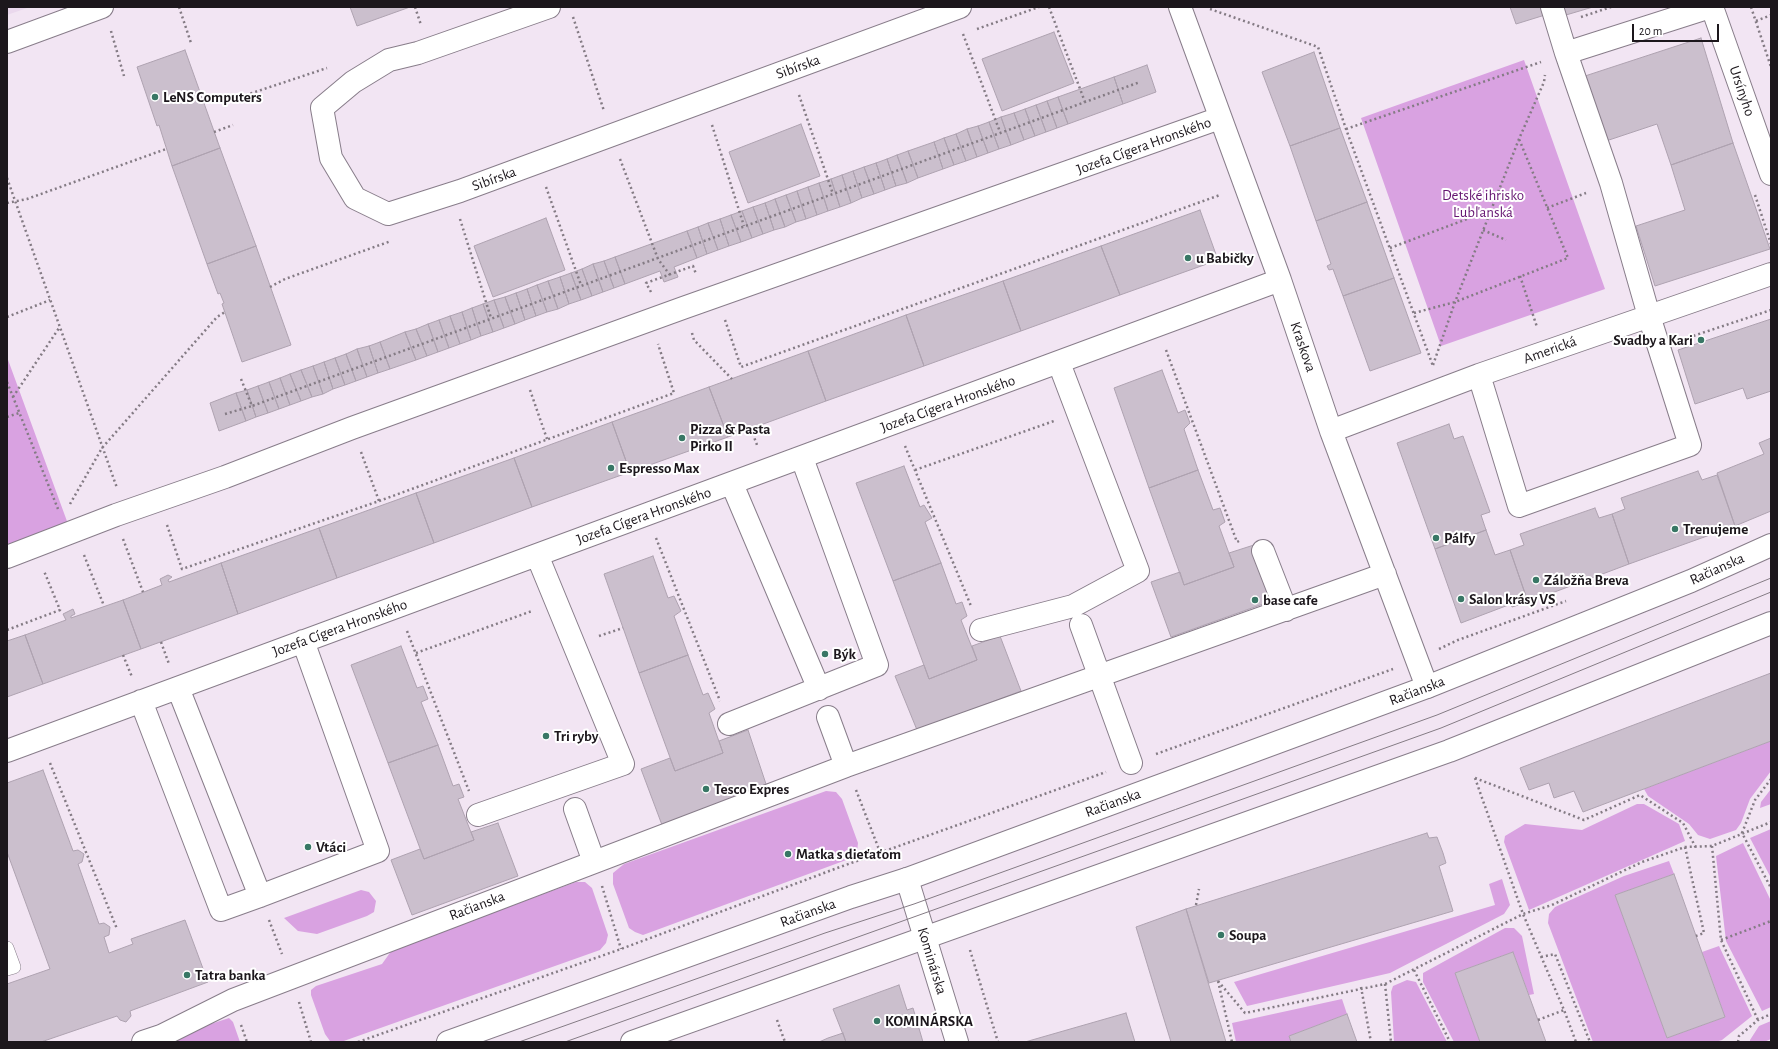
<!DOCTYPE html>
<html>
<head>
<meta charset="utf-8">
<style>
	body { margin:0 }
	#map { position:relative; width:1778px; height:1049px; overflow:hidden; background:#f2e5f3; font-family:"Alegreya Sans",sans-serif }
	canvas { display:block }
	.frame { position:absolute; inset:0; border:8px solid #1c171c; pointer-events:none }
	.scale { position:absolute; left:1632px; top:24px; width:87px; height:18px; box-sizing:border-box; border:2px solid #1c171c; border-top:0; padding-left:5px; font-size:12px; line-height:14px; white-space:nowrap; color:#1c171c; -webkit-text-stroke:3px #fff; paint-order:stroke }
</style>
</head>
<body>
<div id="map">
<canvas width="1778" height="1049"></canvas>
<div class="frame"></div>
<div class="scale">20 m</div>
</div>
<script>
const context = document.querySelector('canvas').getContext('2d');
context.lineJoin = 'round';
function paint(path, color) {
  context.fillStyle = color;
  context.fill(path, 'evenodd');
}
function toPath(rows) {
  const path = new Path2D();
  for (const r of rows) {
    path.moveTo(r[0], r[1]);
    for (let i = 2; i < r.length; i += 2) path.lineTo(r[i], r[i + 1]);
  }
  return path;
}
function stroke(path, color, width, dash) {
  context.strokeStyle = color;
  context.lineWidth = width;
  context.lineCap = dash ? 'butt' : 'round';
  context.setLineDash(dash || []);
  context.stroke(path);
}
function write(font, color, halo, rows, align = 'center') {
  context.font = font + ' "Alegreya Sans",sans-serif';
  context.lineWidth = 4;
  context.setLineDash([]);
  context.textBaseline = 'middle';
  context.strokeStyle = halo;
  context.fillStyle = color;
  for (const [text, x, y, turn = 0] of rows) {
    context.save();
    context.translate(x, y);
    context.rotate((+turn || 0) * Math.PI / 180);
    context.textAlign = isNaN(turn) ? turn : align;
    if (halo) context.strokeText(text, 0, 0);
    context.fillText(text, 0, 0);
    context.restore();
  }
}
paint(toPath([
	[7,7,30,7,7,15]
]), '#ead8ed');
paint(toPath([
	[1524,60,1605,289,1441,346,1361,118],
	[7,357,68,524,7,546],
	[1771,741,1771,771,1750,799,1741,823,1736,830,1710,839,1698,835,1689,824,1648,796,1644,789],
	[1771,789,1771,804,1760,808,1761,802],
	[826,791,836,792,842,799,858,843,857,852,849,859,643,935,635,932,629,928,613,884,613,873,624,864],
	[1637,804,1644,804,1679,824,1685,841,1529,910,1504,842,1505,836,1525,824,1582,830],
	[1771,829,1771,878,1750,838],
	[1743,843,1771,901,1771,1007,1762,1011,1726,941,1716,856],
	[1669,861,1674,874,1615,895,1667,1038,1725,1017,1702,952,1719,946,1752,1016,1722,1040,1715,1042,1593,1042,1548,923,1549,914,1555,907,1624,876],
	[1502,879,1510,905,1504,914,1390,973,1247,1006,1234,982,1495,905,1489,884],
	[576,882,585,882,592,888,608,935,606,943,600,950,341,1042,330,1041,325,1034,311,995,311,990,316,986,382,964,392,950],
	[361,890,369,892,376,901,374,912,367,916,317,934,298,931,284,918],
	[1505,928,1514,928,1522,936,1534,994,1529,995,1513,952,1455,973,1480,1042,1454,1042,1423,982,1423,973],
	[1407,980,1416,982,1447,1042,1394,1042,1391,992,1393,986],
	[1342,999,1347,1014,1289,1036,1291,1042,1236,1042,1232,1023],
	[229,1018,233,1022,240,1042,156,1042],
	[1771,1021,1771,1039,1764,1042,1750,1042,1750,1040,1759,1026]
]), '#d9a2e1');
const building = toPath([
	[350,7,410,7,357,26,350,7],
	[1510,7,1542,7,1545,15,1516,24,1510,7],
	[1564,7,1593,7,1566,15,1564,7],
	[1054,32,1074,83,1002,111,982,59,1054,32],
	[1701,38,1733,143,1671,165,1657,124,1606,141,1585,76,1701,38],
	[185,50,220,148,172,166,159,125,157,126,137,67,185,50],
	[1314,52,1340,128,1290,146,1262,72,1314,52],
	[1147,65,1156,92,1123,104,1114,77,1147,65],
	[1114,77,1123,104,1068,124,1058,97,1114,77],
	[1058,97,1068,124,1057,128,1047,101,1058,97],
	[1047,101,1057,128,1046,132,1036,105,1047,101],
	[1036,105,1046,132,1035,136,1025,109,1036,105],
	[1025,109,1035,136,1024,140,1014,113,1025,109],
	[1014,113,1024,140,1011,145,1001,117,1014,113],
	[1001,117,1011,145,999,149,989,122,1001,117],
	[989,122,999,149,988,153,978,126,989,122],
	[801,124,820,176,748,203,729,152,801,124],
	[978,126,988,153,977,157,967,129,978,126],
	[1340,128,1367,202,1316,221,1290,146,1340,128],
	[967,129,977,157,966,161,956,134,967,129],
	[956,134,966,161,954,165,944,138,956,134],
	[944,138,954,165,943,169,934,142,944,138],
	[934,142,943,169,918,178,908,151,934,142],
	[1733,143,1770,249,1655,286,1636,226,1685,210,1671,165,1733,143],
	[220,148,256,246,207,264,172,166,220,148],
	[908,151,918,178,907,183,897,155,908,151],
	[897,155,907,183,896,186,887,159,897,155],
	[887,159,896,186,885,190,876,163,887,159],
	[876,163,885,190,874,194,864,167,876,163],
	[864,167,874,194,862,198,853,171,864,167],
	[853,171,862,198,851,203,842,175,853,171],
	[842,175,851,203,840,207,831,179,842,175],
	[831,179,840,207,828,211,819,183,831,179],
	[819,183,828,211,817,215,808,187,819,183],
	[808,187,817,215,806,219,797,191,808,187],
	[797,191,806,219,796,222,786,195,797,191],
	[786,195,796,222,785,227,775,199,786,195],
	[775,199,785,227,774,230,765,203,775,199],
	[1367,202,1394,278,1343,296,1333,269,1329,270,1327,266,1331,264,1316,221,1367,202],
	[765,203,774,230,763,234,753,207,765,203],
	[753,207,763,234,752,238,742,211,753,207],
	[1200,210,1218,260,1120,295,1101,246,1200,210],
	[742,211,752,238,741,242,731,215,742,211],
	[731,215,741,242,729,246,720,219,731,215],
	[546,218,565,270,493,297,474,246,546,218],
	[720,219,729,246,718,250,708,223,720,219],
	[708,223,718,250,707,254,698,227,708,223],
	[698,227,707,254,697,258,687,231,698,227],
	[687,231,697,258,674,267,678,277,664,282,660,271,625,284,615,257,687,231],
	[256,246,291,345,242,362,222,304,224,303,220,293,218,294,207,264,256,246],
	[1101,246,1120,295,1021,331,1003,281,1101,246],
	[615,257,625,284,614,288,604,261,615,257],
	[604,261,614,288,603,292,593,264,604,261],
	[593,264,603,292,592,296,582,269,593,264],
	[582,269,592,296,581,300,571,273,582,269],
	[571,273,581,300,569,304,560,277,571,273],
	[560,277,569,304,558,309,548,281,560,277],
	[1394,278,1421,353,1370,371,1343,296,1394,278],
	[548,281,558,309,547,312,537,285,548,281],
	[1003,281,1021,331,924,366,906,315,1003,281],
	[537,285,547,312,536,316,527,289,537,285],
	[527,289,536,316,525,320,516,293,527,289],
	[516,293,525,320,515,324,505,297,516,293],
	[505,297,515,324,504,328,494,300,505,297],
	[494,300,504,328,493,332,483,304,494,300],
	[483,304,493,332,481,336,472,308,483,304],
	[472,308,481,336,471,340,462,312,472,308],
	[462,312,471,340,460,344,450,316,462,312],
	[906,315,924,366,826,401,808,351,906,315],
	[450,316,460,344,449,348,439,320,450,316],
	[1771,319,1771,391,1747,399,1743,388,1695,404,1678,350,1771,319],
	[439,320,449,348,438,352,428,324,439,320],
	[428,324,438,352,427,356,416,329,428,324],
	[416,329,427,356,416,360,405,332,416,329],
	[405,332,416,360,390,369,380,342,405,332],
	[380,342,390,369,378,373,369,346,380,342],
	[369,346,378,373,367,377,357,349,369,346],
	[357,349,367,377,356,381,346,354,357,349],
	[808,351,826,401,728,437,709,387,808,351],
	[346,354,356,381,345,385,335,358,346,354],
	[335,358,345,385,333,389,324,362,335,358],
	[324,362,333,389,323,394,313,366,324,362],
	[313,366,323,394,312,397,301,370,313,366],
	[301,370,312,397,301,401,290,374,301,370],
	[1162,370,1178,413,1185,410,1190,423,1184,429,1198,470,1149,488,1114,388,1162,370],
	[290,374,301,401,290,405,280,378,290,374],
	[280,378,290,405,279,409,269,382,280,378],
	[269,382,279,409,268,413,258,386,269,382],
	[258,386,268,413,256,417,247,390,258,386],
	[709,387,728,437,630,472,612,422,709,387],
	[247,390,256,417,246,421,236,393,247,390],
	[236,393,246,421,219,431,210,403,236,393],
	[612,422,630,472,532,507,514,458,612,422],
	[1449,424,1454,439,1463,436,1490,512,1481,515,1486,530,1435,549,1397,443,1449,424],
	[1771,438,1771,511,1735,526,1717,473,1764,454,1759,443,1771,438],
	[514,458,532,507,434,543,416,493,514,458],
	[904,466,920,507,924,505,932,518,925,522,941,563,893,581,856,483,904,466],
	[1198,470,1213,510,1220,508,1225,522,1219,526,1234,567,1184,585,1149,488,1198,470],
	[1698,471,1702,480,1717,475,1735,526,1629,564,1612,514,1625,509,1621,498,1698,471],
	[416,493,434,543,337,578,319,528,416,493],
	[1595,508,1599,518,1612,514,1629,564,1528,602,1510,550,1524,545,1520,534,1595,508],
	[319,528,337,578,238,614,221,563,319,528],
	[1486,530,1495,555,1510,550,1528,602,1512,607,1511,604,1461,623,1435,549,1486,530],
	[1257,544,1277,599,1171,637,1151,582,1180,572,1184,585,1234,567,1229,553,1257,544],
	[653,556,668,598,674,596,681,611,674,616,688,655,639,673,604,574,653,556],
	[221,563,238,614,141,649,123,600,162,585,160,579,168,575,172,577,168,580,169,582,221,563],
	[941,563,956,604,962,602,967,616,961,620,977,660,929,679,893,581,941,563],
	[123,600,141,649,43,684,25,635,66,620,63,614,73,609,75,614,71,616,71,618,123,600],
	[25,635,43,684,7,697,7,641,25,635],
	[1000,636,1021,691,917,730,895,676,924,665,929,679,977,660,972,646,1000,636],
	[401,646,417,688,423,686,428,699,421,702,438,745,388,763,351,665,401,646],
	[688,655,703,695,708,693,715,709,709,713,723,753,675,771,639,673,688,655],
	[1771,673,1771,741,1583,812,1574,791,1554,798,1549,783,1529,790,1520,768,1771,673],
	[748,730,767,787,662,825,641,769,670,758,675,771,723,753,719,741,748,730],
	[438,745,453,786,459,784,464,797,458,799,474,840,424,859,388,763,438,745],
	[43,770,73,851,78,850,84,854,82,862,78,864,99,924,104,923,110,927,109,935,104,937,109,953,133,944,131,939,185,920,208,982,130,1011,131,1016,126,1022,120,1020,117,1016,41,1042,7,1042,7,984,50,969,7,852,7,783,43,770],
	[498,823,518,876,412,915,391,860,420,849,424,859,474,840,471,832,498,823],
	[1427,833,1429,838,1437,837,1443,853,1446,863,1439,866,1453,911,1209,983,1186,909,1427,833],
	[1674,874,1725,1017,1667,1038,1615,895,1674,874],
	[1186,909,1226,1042,1171,1042,1159,1003,1136,927,1186,909],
	[1513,952,1546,1042,1480,1042,1455,973,1513,952],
	[899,985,907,1010,913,1008,923,1042,846,1042,833,1009,899,985],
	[1126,1013,1135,1042,1025,1042,1126,1013],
	[1347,1014,1357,1042,1291,1042,1289,1036,1347,1014],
	[843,1033,846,1042,819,1042,828,1038,843,1033]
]);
paint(building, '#cbbfcd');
stroke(building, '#aea2b0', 1);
const lane = toPath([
	[7,948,14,967,7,969]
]);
const street = toPath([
	[549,7,418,53,389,60,353,82,322,108,331,158,355,198,388,214,460,191,960,7],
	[1180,7,1280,280,1331,431,1427,687],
	[1712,7,1771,174],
	[7,42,102,7],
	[1566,53,1710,7],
	[1479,375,1519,506,1690,445,1649,316,1611,183,1566,53,1552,7],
	[1331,431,1479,375,1771,274],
	[732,484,819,689],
	[1263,551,1286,610],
	[7,557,116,515,225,477,352,428,683,308,1220,118],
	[1081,625,1131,763],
	[981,630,1073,606,1138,571,1059,363],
	[178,688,260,896],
	[141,701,221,910,260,896,378,851,303,641],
	[828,717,846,766],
	[729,724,877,665,802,458],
	[7,751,1280,280],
	[575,809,594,862],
	[478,815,623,764,537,555],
	[907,879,957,1042],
	[143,1042,161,1036,233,1000,846,766,1385,574]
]);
const secondary = toPath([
	[448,1042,851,897,907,879,1427,687,1691,581,1771,545],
	[632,1042,1449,751,1771,623]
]);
stroke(lane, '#887d8a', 14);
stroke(street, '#887d8a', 24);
stroke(secondary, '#887d8a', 24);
stroke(toPath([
	[179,7,191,43],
	[415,7,421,25],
	[1049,7,1085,102],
	[1751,7,1771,67],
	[1210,9,1318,47,1346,129,1433,366],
	[573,17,604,111],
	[1581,17,1611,7],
	[1756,21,1771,15],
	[977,29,1039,7],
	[111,31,124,76],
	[963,34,1000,132],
	[799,95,833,194],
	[222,103,327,68],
	[712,125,744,226],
	[1346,129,1541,62],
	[214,132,233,125],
	[620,159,658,259,670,275],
	[7,178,117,488],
	[546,187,581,285],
	[1755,195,1771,244],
	[7,203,27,199,166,149],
	[1547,208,1586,193],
	[460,219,491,318],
	[1483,230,1506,240],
	[1390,248,1491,210],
	[1520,276,1537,327],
	[270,287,285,279,391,241],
	[651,292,646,283,693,266,696,274],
	[1414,313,1455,302,1568,258,1519,139],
	[7,317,50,300],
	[725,320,741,367,1220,195],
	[692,333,694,340,732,379],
	[1684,339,1771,310],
	[1166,350,1237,542,1239,541],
	[1433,365,1455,302,1519,139,1544,82,1545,75],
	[241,379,252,406,1140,82],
	[7,382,58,509],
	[530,390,547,439],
	[13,397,59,328],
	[225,414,252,406],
	[7,417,19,413],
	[751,429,757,445],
	[905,446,971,606],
	[361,452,379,501],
	[915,470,1054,421],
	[70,504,102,448,217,317,225,312],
	[167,525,182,569,379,501,674,393,658,344],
	[656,538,720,701],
	[123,539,143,592],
	[84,555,104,606],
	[7,630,60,610,44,571],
	[407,631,469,791],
	[599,636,623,628],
	[161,642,169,664],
	[1439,649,1458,640,1566,601],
	[416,653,532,611],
	[123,655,132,677],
	[1156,754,1393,669],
	[50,763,117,929],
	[1475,778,1523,914,1564,1010,1576,1042],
	[1475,778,1584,820,1640,795,1683,823,1696,848],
	[1771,779,1755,800,1742,833,1771,888],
	[856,790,880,852],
	[1712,846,1721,940,1758,1020],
	[1685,847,1704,933,1696,936],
	[602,886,621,949],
	[1196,905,1199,889],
	[269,920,282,954],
	[1721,940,1771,921],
	[970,950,998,1042],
	[1541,957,1555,954,1590,1042],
	[1414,970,1450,1042],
	[1218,981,1245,1013,1385,984,1523,914,1552,905,1642,862,1685,847,1712,846,1771,822],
	[1218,981,1232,1042],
	[1385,984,1391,1042],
	[1361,987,1371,1042],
	[299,1002,311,1042],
	[777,1020,785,1042],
	[1538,1020,1564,1010],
	[241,1025,247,1042],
	[358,1042,621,949,840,867,1106,772],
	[1738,1042,1739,1036,1758,1020,1771,1014]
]), '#847b84', 2.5, [2, 3]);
stroke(lane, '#fff', 13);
stroke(street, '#fff', 22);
stroke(secondary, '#fff', 22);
stroke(toPath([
	[519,1042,825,933,914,904,1437,715,1771,578],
	[565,1042,1441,728,1771,592]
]), '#847b84', 1);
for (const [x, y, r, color] of [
	[155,97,4,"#387765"],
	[1188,258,4,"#387765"],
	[1701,340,4,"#387765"],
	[682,438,4,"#387765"],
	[611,468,4,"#387765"],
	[1675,529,4,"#387765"],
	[1436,538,4,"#387765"],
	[1536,580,4,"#387765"],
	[1461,599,4,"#387765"],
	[1255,600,4,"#387765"],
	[825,654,4,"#387765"],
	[546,736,4,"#387765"],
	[706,789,4,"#387765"],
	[308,847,4,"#387765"],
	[788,854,4,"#387765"],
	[1221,935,4,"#387765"],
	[187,975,4,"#387765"],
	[877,1021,4,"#387765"]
]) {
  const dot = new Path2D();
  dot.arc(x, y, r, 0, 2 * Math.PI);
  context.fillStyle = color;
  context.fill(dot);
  stroke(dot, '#fff', 1.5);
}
write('15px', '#1c171c', '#fff', [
	["Sibírska",798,67,-20],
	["Ursínyho",1742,91,71],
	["Jozefa Cígera Hronského",1144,146,-20],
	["Sibírska",494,179,-20],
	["Kraskova",1303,347,71],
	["Americká",1550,350,-20],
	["Jozefa Cígera Hronského",948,404,-20],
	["Jozefa Cígera Hronského",644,516,-20],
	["Račianska",1717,569,-24],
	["Jozefa Cígera Hronského",340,628,-20],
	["Račianska",1417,691,-21],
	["Račianska",1113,803,-20],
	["Račianska",477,906,-21],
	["Račianska",808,913,-20],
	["Kominárska",932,961,73]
]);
write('bold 15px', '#1c171c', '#fff', [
	["LeNS Computers",163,97],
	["u Babičky",1196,258],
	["Svadby a Kari",1693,340,"right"],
	["Pizza & Pasta",690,429],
	["Pirko II",690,446],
	["Espresso Max",619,468],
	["Trenujeme",1683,529],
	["Pálfy",1444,538],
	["Záložňa Breva",1544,580],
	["Salon krásy VS",1469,599],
	["base cafe",1263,600],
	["Býk",833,654],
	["Tri ryby",554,736],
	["Tesco Expres",714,789],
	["Vtáci",316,847],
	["Matka s dieťaťom",796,854],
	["Soupa",1229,935],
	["Tatra banka",195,975],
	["KOMINÁRSKA",885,1021]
], 'left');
write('15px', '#651571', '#fff', [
	["Detské ihrisko",1483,195],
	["Ľubľanská",1483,212]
]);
</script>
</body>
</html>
